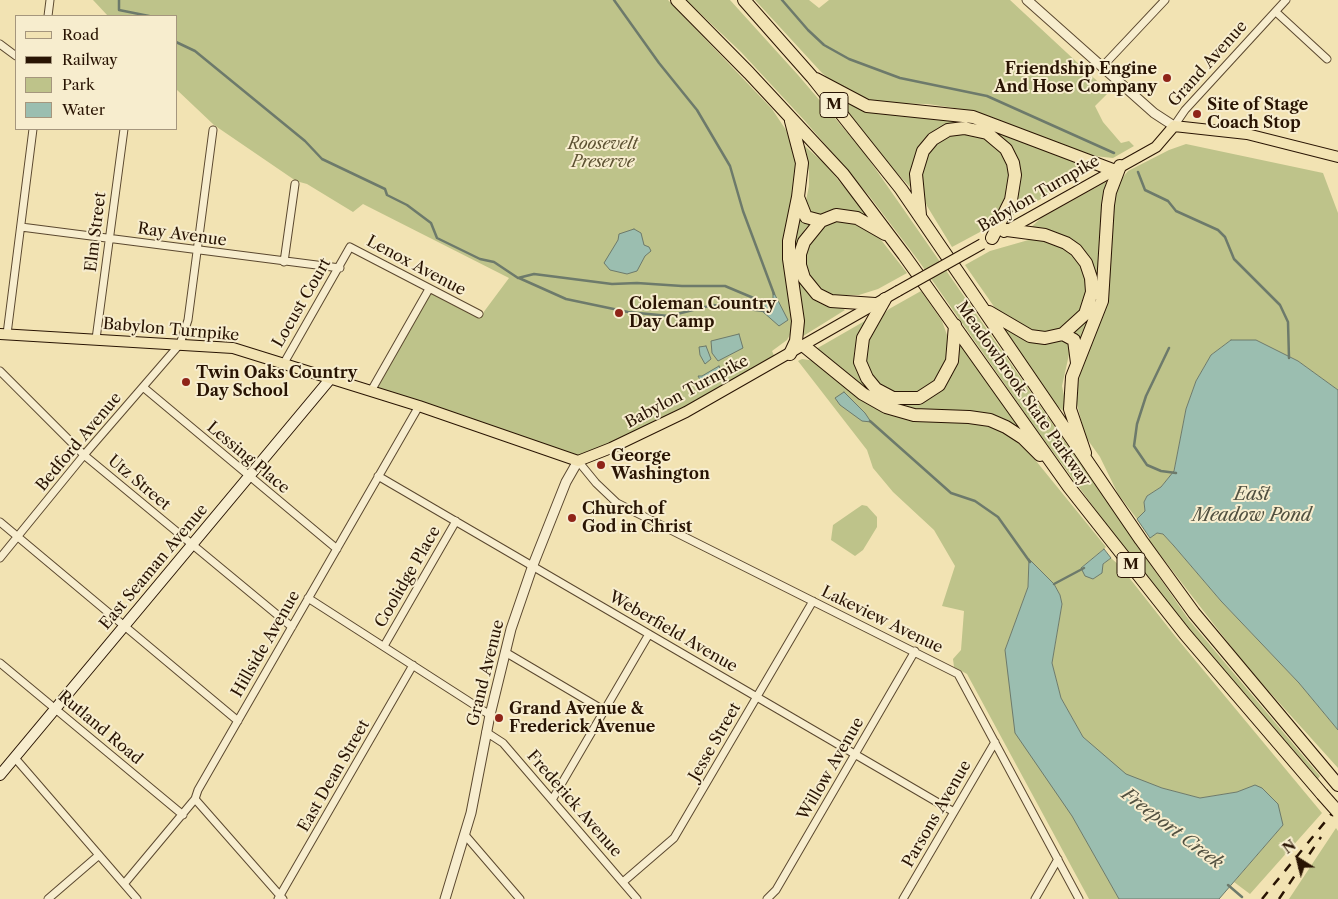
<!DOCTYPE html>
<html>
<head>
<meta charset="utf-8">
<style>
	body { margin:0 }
	#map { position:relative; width:1338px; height:899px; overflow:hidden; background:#f2e3b3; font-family:"Libre Caslon Text",serif }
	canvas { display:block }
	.legend { position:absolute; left:15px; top:15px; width:162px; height:115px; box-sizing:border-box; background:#f7edce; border:1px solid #a5967d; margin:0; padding:6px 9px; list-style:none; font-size:15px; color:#291403 }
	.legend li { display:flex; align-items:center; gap:10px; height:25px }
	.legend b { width:25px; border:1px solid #a5967d }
	.north { position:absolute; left:1273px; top:834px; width:50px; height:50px; -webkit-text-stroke:4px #f7edce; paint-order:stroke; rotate:324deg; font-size:14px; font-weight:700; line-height:20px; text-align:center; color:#291403 }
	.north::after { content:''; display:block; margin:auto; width:18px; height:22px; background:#291403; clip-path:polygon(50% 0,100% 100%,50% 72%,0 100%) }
</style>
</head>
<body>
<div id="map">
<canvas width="1338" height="899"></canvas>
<ul class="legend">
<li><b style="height:6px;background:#f2e3b3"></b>Road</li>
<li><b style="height:6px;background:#291403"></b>Railway</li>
<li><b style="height:14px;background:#bec38a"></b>Park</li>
<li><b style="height:14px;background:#9bbeb0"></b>Water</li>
</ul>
<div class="north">N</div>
</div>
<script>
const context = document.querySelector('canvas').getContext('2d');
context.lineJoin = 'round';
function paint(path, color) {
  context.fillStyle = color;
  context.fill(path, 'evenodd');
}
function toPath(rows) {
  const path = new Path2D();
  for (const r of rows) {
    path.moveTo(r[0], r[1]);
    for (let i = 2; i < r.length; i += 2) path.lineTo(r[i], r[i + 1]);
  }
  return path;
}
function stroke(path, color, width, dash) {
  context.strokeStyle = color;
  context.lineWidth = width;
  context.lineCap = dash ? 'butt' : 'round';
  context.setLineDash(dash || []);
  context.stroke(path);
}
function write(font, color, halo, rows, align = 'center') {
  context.font = font + ' "Libre Caslon Text",serif';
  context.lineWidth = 4;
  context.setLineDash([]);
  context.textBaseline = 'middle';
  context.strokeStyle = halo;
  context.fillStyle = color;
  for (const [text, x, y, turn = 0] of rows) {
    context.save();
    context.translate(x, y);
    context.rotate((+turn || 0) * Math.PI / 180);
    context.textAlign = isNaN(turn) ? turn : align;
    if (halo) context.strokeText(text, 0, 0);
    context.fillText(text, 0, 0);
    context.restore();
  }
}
paint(toPath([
	[93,0,668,0,772,109,786,130,796,158,793,316,792,331,787,340,772,351,777,362,579,461,373,390,430,291,480,317,509,278,363,204,353,212,307,184,296,181,214,125,176,89,176,16,108,16],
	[686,0,730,0,798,75,863,151,1189,620,1320,776,1318,779,1188,628,1112,532,1039,433,918,260,870,197,805,121,741,52],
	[755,0,809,0,819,8,829,0,1010,0,1109,92,1095,106,1103,122,1121,143,1129,141,1134,146,1113,158,1095,156,1094,159,974,111,928,104,878,103,860,99,840,88,822,73],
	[832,92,848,101,977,121,1095,167,1007,219,1018,184,996,133,934,133,912,189,892,168],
	[968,131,990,139,1006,156,1011,176,1000,214,997,214,980,232,952,247,927,206,920,187,921,164,931,145,949,134],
	[798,140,825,164,873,222,809,214,805,205,809,186,809,171],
	[1186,144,1323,173,1338,213,1338,390,1298,361,1256,340,1231,340,1211,355,1196,381,1186,409,1174,471,1161,487,1147,496,1144,502,1145,511,1137,519,1118,494,1100,457,1085,436,1077,404,1077,390,1115,187,1128,171,1169,150],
	[1106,182,1107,189,1099,292,1080,345,1069,333,1084,321,1091,263,1029,229,1041,218],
	[798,213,812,222,805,229,798,245,799,280,845,310,800,338,792,255],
	[837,220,859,222,878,236,907,273,878,289,859,295,826,295,805,273,802,257,808,240,822,225],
	[1032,239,1054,241,1074,254,1087,277,1086,301,1076,320,1059,330,1037,334,1017,326,995,308,965,265,990,251],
	[921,291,942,321,947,335,948,356,940,377,924,391,891,393,874,381,864,366,870,327,889,309],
	[870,318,854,352,856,367,878,395,933,395,956,340,982,373,1025,437,999,418,927,413,880,400,816,349],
	[998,321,1012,331,1066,338,1070,350,1062,386,1068,415,1055,404],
	[802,359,816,361,884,412,981,422,1008,433,1032,456,1106,547,1081,568,1093,579,1101,573,1103,564,1111,558,1120,566,1175,636,1322,813,1250,894,1234,882,1283,825,1255,786,1237,792,1200,798,1162,788,1125,775,1083,737,1061,698,1052,663,1062,605,1060,595,1054,584,1029,560,1028,587,1005,650,1071,814,1119,899,1089,899,967,674,954,667,953,659,961,650,964,611,942,606,955,566,934,530,893,492,873,468,867,450,798,361],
	[862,505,867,506,877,517,877,527,863,550,855,556,831,540,833,525],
	[1157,533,1163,534,1174,546,1221,601,1299,683,1338,730,1338,768,1247,667,1212,622,1148,539],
	[1336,828,1338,831,1338,899,1289,899]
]), '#bec38a');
const water = toPath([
	[634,229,641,233,644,245,649,247,651,251,645,256,637,271,627,274,610,270,604,263,618,240,619,234,634,229],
	[773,291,788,320,779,326,762,311,766,308,762,301,773,303,773,291],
	[739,334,743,348,718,361,712,353,711,341,739,334],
	[1231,340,1256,340,1298,361,1338,390,1338,730,1299,683,1221,601,1174,546,1163,534,1157,533,1150,538,1137,519,1145,511,1144,502,1147,496,1161,487,1174,471,1186,409,1196,381,1211,355,1231,340],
	[706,346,711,359,705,364,700,355,699,347,706,346],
	[719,366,723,374,703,385,698,376,702,376,719,366],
	[844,392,865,413,871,422,862,421,840,405,835,398,844,392],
	[1104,549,1111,558,1103,564,1102,573,1093,579,1085,576,1081,568,1104,549],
	[1029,559,1054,584,1060,595,1062,604,1052,663,1061,698,1083,737,1126,774,1162,788,1200,798,1237,792,1255,785,1262,788,1278,804,1283,825,1219,899,1119,899,1072,816,1015,733,1005,650,1028,587,1029,559]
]);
paint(water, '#9bbeb0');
stroke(water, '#6d7a6b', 1);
stroke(toPath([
	[119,0,119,10,149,16],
	[614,0,659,63,697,110,730,166,743,211,774,294],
	[782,0,808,30,824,45,849,59,900,78,987,96,1114,153],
	[176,42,195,51,305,141,322,159,385,189,387,195,407,205,431,223,437,238,480,259,494,262,518,278,534,274,612,284,637,283,682,286,725,286,763,302],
	[1138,172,1145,190,1168,201,1176,211,1218,230,1225,237,1234,259,1280,305,1288,322,1289,358],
	[519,278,566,299,628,312,669,316,713,305,764,311],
	[1169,348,1146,396,1137,424,1134,446,1147,465,1161,471,1176,473],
	[870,421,951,493,975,501,998,517,1030,562],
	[1054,584,1084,568],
	[1228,885,1242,897]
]), '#6d7a6b', 2.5);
const minor = toPath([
	[1276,12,1327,59],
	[48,16,50,0],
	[0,44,16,56],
	[1102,67,1165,0],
	[1174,126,1185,110,1286,0],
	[21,227,340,268],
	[284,262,295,184],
	[7,334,33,129],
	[96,339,124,129],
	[284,363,350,247,479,314],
	[0,371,84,455,292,627],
	[143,387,337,549],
	[371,391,429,289],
	[578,461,596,483,617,503,958,674,1079,899],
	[378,476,954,812],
	[0,522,238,721],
	[0,558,84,455,180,344,188,320,213,130],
	[308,598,490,715],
	[384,646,456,521],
	[505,652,605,711],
	[0,663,183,815],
	[486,732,503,743,637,899],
	[15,758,137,899],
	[195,799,283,899],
	[552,800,649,634],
	[465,835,520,899],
	[623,882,674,838,813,601],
	[124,884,195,799,198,790,419,406],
	[48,899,99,855],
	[278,899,413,665],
	[767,899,776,890,915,651],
	[903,899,995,742],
	[1035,899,1058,859]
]);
const tertiary = toPath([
	[1027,0,1154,113,1174,126],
	[445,899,471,813,490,715,511,629,533,565,566,482,578,461]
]);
const secondary = toPath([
	[0,775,331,378]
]);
const primary = toPath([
	[1004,232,1156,147,1174,126,1247,134,1338,157],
	[0,334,233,348,419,406,578,461,611,448,686,412,898,291]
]);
const motorway = toPath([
	[677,0,749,73,843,174,904,255,1069,487,1185,634,1322,794],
	[744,0,812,77,901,189,1141,540,1194,613,1338,785],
	[816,79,867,106,973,117,1113,170],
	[798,197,806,217,821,221],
	[920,215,916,174,923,151,933,139,948,130,964,128,987,133,1006,149,1013,163,1015,175,1011,200,992,238],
	[885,299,863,338,860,362,867,378,876,389,893,398,919,398,939,385,952,361,955,325],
	[875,304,831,301,817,294,804,278,800,265,800,254,804,242,821,221,836,215,857,218,885,234],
	[989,312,1030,336,1045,338,1063,334,1085,314,1092,292,1091,278,1086,263,1076,250,1066,243,1045,235,1007,230],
	[1063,334,1074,340,1077,363],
	[804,346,863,394,886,407,914,415,969,417,990,420,1006,427,1023,438,1040,455],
	[790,354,796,341,798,321,789,259,789,241,798,197,802,163,791,121],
	[1085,453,1070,409,1072,377,1102,301,1108,205,1110,192,1120,166]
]);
stroke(minor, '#5b482f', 9);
stroke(tertiary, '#5b482f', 11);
stroke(secondary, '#291403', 12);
stroke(primary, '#291403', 12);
stroke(motorway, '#291403', 14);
stroke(minor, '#f7edce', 7);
stroke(tertiary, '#f7edce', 9);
stroke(secondary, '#f7edce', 10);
stroke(primary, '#f2e3b3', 10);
stroke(motorway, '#f2e3b3', 12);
stroke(toPath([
	[1262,899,1338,806],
	[1279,899,1321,837]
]), '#291403', 2.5, [9, 9]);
const primaryBridge = toPath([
	[898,291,982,244]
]);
const motorwayBridge = toPath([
	[1322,794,1338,812]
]);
stroke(primaryBridge, '#291403', 12, []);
stroke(motorwayBridge, '#291403', 14, []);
stroke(primaryBridge, '#f2e3b3', 10);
stroke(motorwayBridge, '#f2e3b3', 12);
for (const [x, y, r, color] of [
	[1167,78,5,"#8f2418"],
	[1197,114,5,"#8f2418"],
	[619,313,5,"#8f2418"],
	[186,382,5,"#8f2418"],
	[601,465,5,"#8f2418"],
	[572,518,5,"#8f2418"],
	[499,718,5,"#8f2418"]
]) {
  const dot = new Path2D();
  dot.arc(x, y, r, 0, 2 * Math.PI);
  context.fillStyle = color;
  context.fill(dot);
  stroke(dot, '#f7edce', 2);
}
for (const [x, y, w] of [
	[834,105,28],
	[1131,565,28]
]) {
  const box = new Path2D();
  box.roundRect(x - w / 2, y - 12.5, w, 25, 4);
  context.fillStyle = '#f7edce';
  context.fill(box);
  stroke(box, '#291403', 1);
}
write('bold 15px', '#291403', null, [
	["M",834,105],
	["M",1131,565]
]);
write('16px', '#291403', '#f7edce', [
	["Grand Avenue",1208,64,-48],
	["Babylon Turnpike",1039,194,-30],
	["Elm Street",96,232,-83],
	["Ray Avenue",182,235,8],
	["Lenox Avenue",416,266,28],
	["Locust Court",302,303,-60],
	["Babylon Turnpike",171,330,5],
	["Babylon Turnpike",687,392,-28],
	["Meadowbrook State Parkway",1023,394,55],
	["Bedford Avenue",79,442,-50],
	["Lessing Place",248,458,40],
	["Utz Street",139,483,40],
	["East Seaman Avenue",154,567,-50],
	["Coolidge Place",408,577,-60],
	["Lakeview Avenue",882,620,26],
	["Weberfield Avenue",673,632,30],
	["Hillside Avenue",266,644,-60],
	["Grand Avenue",486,673,-76],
	["Rutland Road",100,728,40],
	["Jesse Street",715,742,-60],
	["Willow Avenue",831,769,-60],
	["East Dean Street",334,776,-60],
	["Frederick Avenue",574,804,49],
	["Parsons Avenue",937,814,-60]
]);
write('bold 16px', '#291403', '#f7edce', [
	["Friendship Engine",1157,69,"right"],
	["And Hose Company",1157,87,"right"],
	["Site of Stage",1207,105],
	["Coach Stop",1207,123],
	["Coleman Country",629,304],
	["Day Camp",629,322],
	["Twin Oaks Country",196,373],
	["Day School",196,391],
	["George",611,456],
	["Washington",611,474],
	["Church of",582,509],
	["God in Christ",582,527],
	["Grand Avenue &",509,709],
	["Frederick Avenue",509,727]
], 'left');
write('italic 16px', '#5d5132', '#f7edce', [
	["Roosevelt",603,144],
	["Preserve",603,162]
]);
write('italic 18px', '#515040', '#f7edce', [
	["East",1252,495],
	["Meadow Pond",1252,516],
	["Freeport Creek",1172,829,37]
]);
</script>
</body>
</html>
